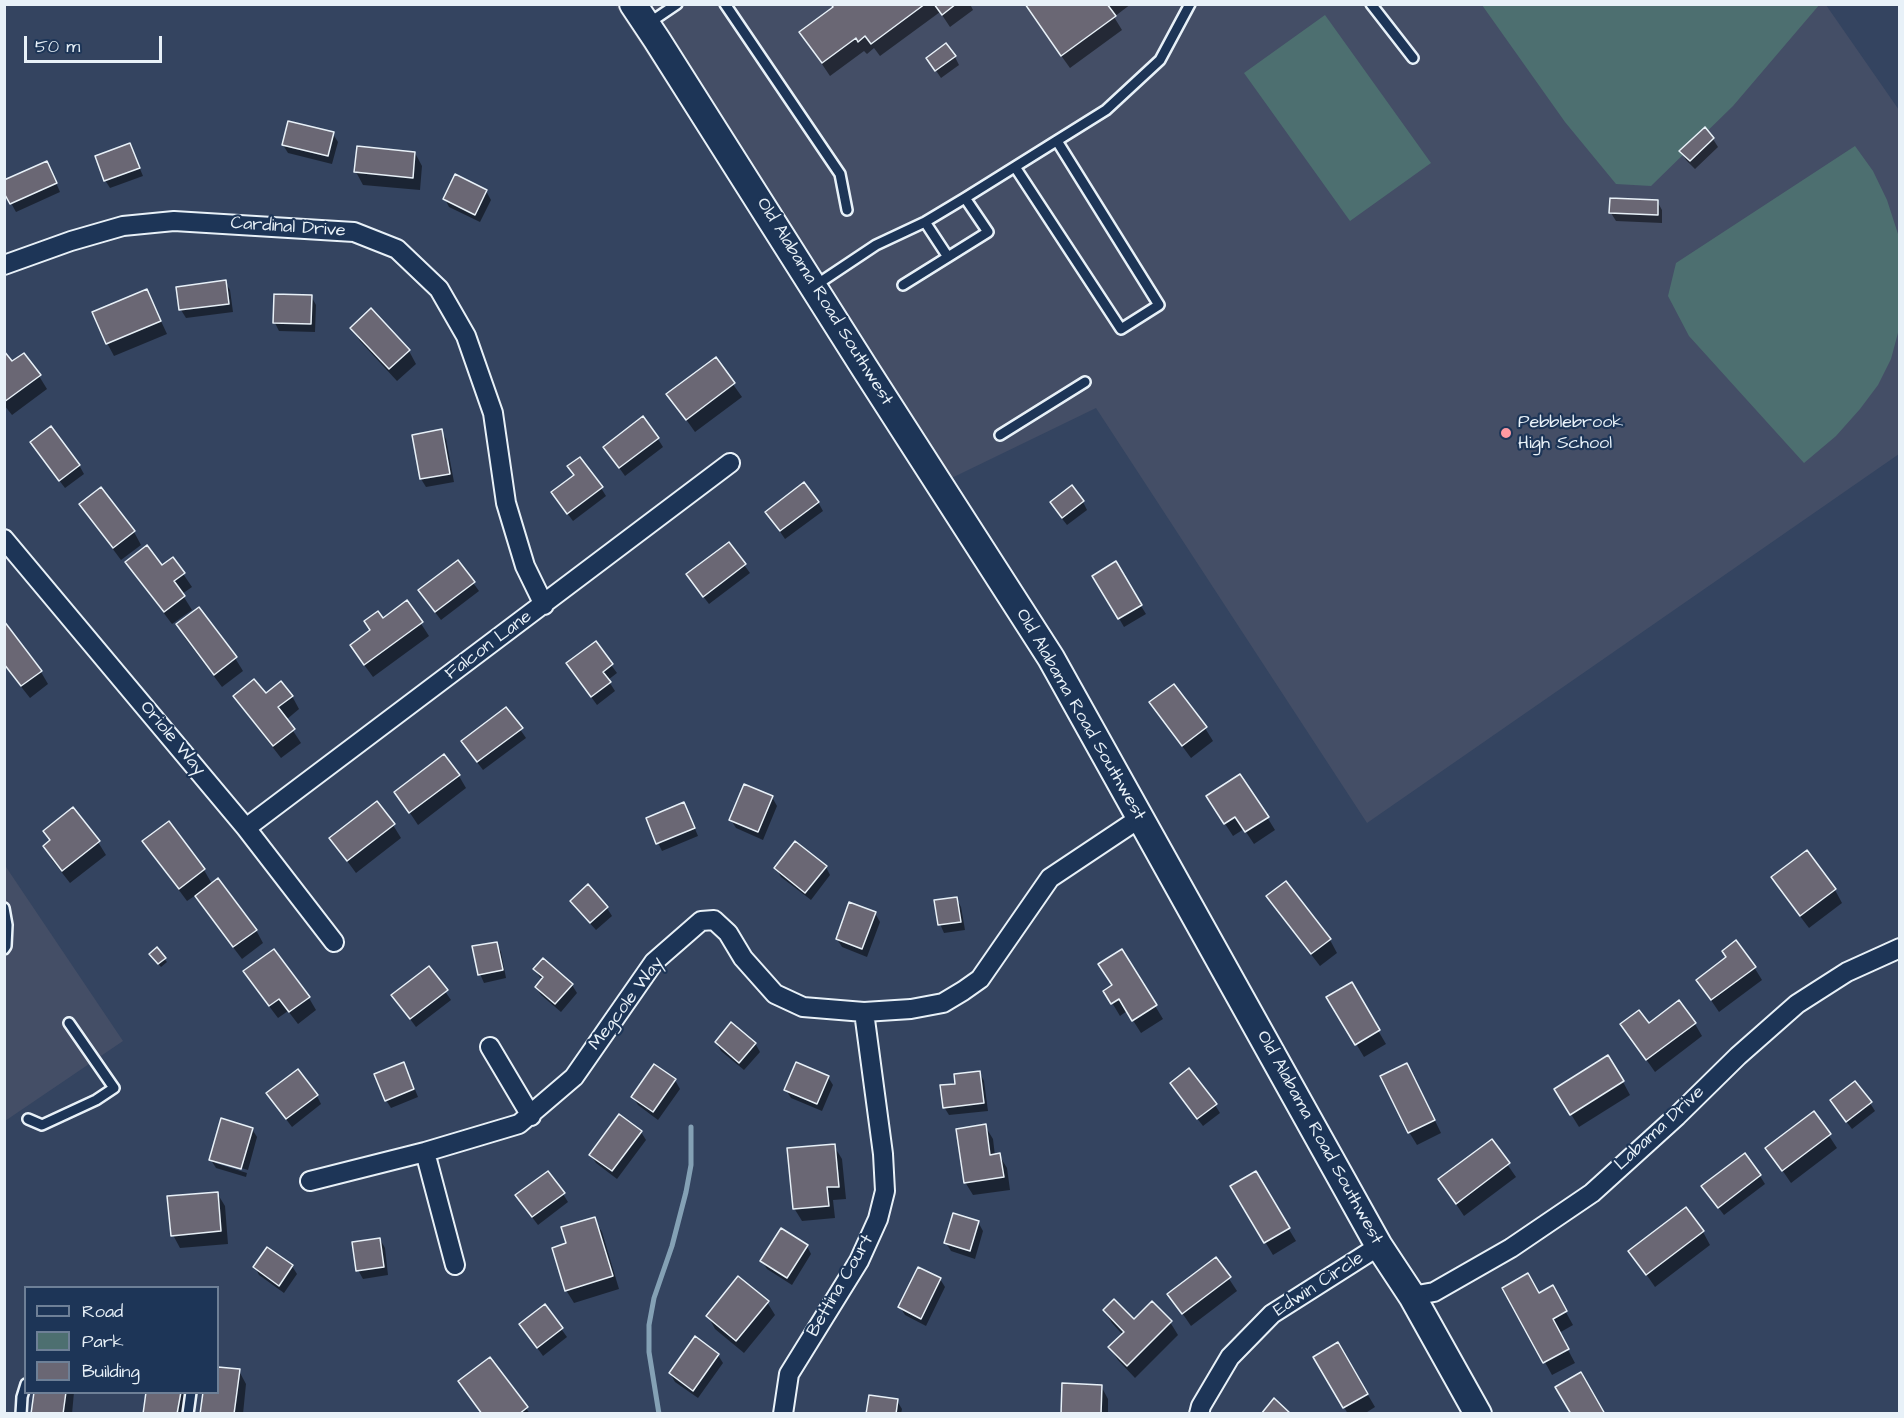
<!DOCTYPE html>
<html>
<head>
<meta charset="utf-8">
<style>
	body { margin:0 }
	#map { position:relative; width:1904px; height:1418px; overflow:hidden; background:#344460; font-family:"Architects Daughter",sans-serif }
	canvas { display:block }
	.frame { position:absolute; inset:0; border:6px solid #e8f1f8; pointer-events:none }
	.legend { position:absolute; left:24px; top:1286px; width:195px; height:108px; box-sizing:border-box; background:#1d3557; border:2px solid #6e8097; margin:0; padding:8px 10px; list-style:none; font-size:18px; color:#e8f1f8 }
	.legend li { display:flex; align-items:center; gap:12px; height:30px }
	.legend b { width:30px; border:2px solid #6e8097 }
	.scale { position:absolute; left:24px; top:36px; width:138px; height:27px; box-sizing:border-box; border:3px solid #e8f1f8; border-top:0; padding-left:8px; font-size:18px; line-height:21px; white-space:nowrap; color:#e8f1f8; -webkit-text-stroke:4px #1d3557; paint-order:stroke }
</style>
</head>
<body>
<div id="map">
<canvas width="1904" height="1418"></canvas>
<div class="frame"></div>
<ul class="legend">
<li><b style="height:8px;background:#1d3557"></b>Road</li>
<li><b style="height:16px;background:#4d6f70"></b>Park</li>
<li><b style="height:16px;background:#6a6774"></b>Building</li>
</ul>
<div class="scale">50 m</div>
</div>
<script>
const context = document.querySelector('canvas').getContext('2d');
context.lineJoin = 'round';
function paint(path, color) {
  context.fillStyle = color;
  context.fill(path, 'evenodd');
}
function toPath(rows) {
  const path = new Path2D();
  for (const r of rows) {
    path.moveTo(r[0], r[1]);
    for (let i = 2; i < r.length; i += 2) path.lineTo(r[i], r[i + 1]);
  }
  return path;
}
function stroke(path, color, width, dash) {
  context.strokeStyle = color;
  context.lineWidth = width;
  context.lineCap = dash ? 'butt' : 'round';
  context.setLineDash(dash || []);
  context.stroke(path);
}
function write(font, color, halo, rows, align = 'center') {
  context.font = font + ' "Architects Daughter",sans-serif';
  context.lineWidth = 4.5;
  context.setLineDash([]);
  context.textBaseline = 'middle';
  context.strokeStyle = halo;
  context.fillStyle = color;
  for (const [text, x, y, turn = 0] of rows) {
    context.save();
    context.translate(x, y);
    context.rotate((+turn || 0) * Math.PI / 180);
    context.textAlign = isNaN(turn) ? turn : align;
    if (halo) context.strokeText(text, 0, 0);
    context.fillText(text, 0, 0);
    context.restore();
  }
}
paint(toPath([
	[615,5,1826,5,1899,110,1899,454,1367,823,1096,408,931,488],
	[4,864,123,1041,5,1121,4,1121]
]), '#444e66');
paint(toPath([
	[1820,4,1733,106,1651,186,1616,184,1565,122,1482,5],
	[1325,15,1431,163,1350,221,1244,73],
	[1855,146,1873,171,1887,200,1898,234,1900,248,1899,329,1891,359,1878,385,1860,409,1836,436,1804,463,1689,336,1668,296,1676,263]
]), '#4d6f70');
paint(toPath([
	[833,4,970,4,973,10,950,27,940,12,880,56,874,48,867,54,864,51,830,76,801,33,835,8],
	[1024,4,1131,4,1114,17,1122,30,1070,68],
	[955,57,959,65,941,78,933,66],
	[333,134,338,142,332,164,288,153,283,145],
	[1713,139,1718,147,1695,169,1686,160,1681,151],
	[130,145,143,176,110,188,105,180],
	[415,153,422,166,420,190,363,185,356,172],
	[51,171,60,192,16,212,11,203],
	[486,191,491,200,480,222,449,207,445,199],
	[1657,201,1662,210,1662,223,1616,221,1611,213],
	[225,282,230,290,233,312,186,318,181,310],
	[147,291,167,334,114,356,107,343],
	[311,296,316,305,315,332,279,331,275,323],
	[352,328,409,351,416,364,397,381,360,341],
	[4,354,12,364,39,376,47,389,12,415,4,405],
	[715,359,742,397,695,432,668,394],
	[441,431,446,439,454,482,426,487,421,479,413,436],
	[658,439,663,447,625,476,610,455],
	[36,450,79,465,84,474,65,488],
	[569,467,601,488,606,496,573,521,558,501,575,476],
	[101,489,134,532,141,545,121,560,89,517,81,504],
	[818,502,823,511,785,539,772,520],
	[1083,502,1087,510,1067,525,1056,511],
	[729,544,750,573,709,604,693,583],
	[173,559,192,587,182,594,192,610,172,624,135,575,127,562,161,567],
	[458,562,479,591,441,620,425,599],
	[1115,564,1146,614,1124,627,1094,576],
	[407,602,429,636,373,677,359,658,383,620],
	[178,625,235,658,243,671,222,687,185,638],
	[595,643,617,673,608,680,615,691,597,705,567,664],
	[4,665,41,672,48,684,30,698],
	[235,696,292,696,299,709,286,720,301,743,281,758,243,709],
	[1151,702,1205,728,1213,741,1191,758,1159,715],
	[506,709,526,738,483,770,468,750],
	[459,776,466,788,418,825,396,792],
	[772,797,777,806,763,840,736,828,731,820],
	[1216,810,1267,817,1275,830,1254,844,1244,829,1233,836],
	[688,812,698,836,662,851,658,843],
	[169,823,204,870,212,884,256,930,263,943,242,959,204,909,196,895,187,901,152,854,144,842],
	[393,825,401,838,356,873,331,839],
	[45,831,98,842,106,855,70,883,52,860,45,847,51,842],
	[826,867,830,875,811,900,781,877,776,868],
	[1773,878,1835,890,1842,903,1809,928,1780,890],
	[1285,883,1330,940,1337,953,1320,966,1276,909,1268,896],
	[588,886,607,908,612,916,596,930,577,909,572,901],
	[956,898,961,907,965,930,944,933,940,924],
	[875,913,880,922,867,957,842,947,837,939],
	[497,943,501,952,506,978,484,983,480,974],
	[157,949,167,962,161,967,153,958],
	[1122,951,1163,1019,1141,1033,1127,1011,1120,1016,1105,991,1113,986],
	[1754,967,1762,980,1719,1012,1698,981],
	[429,968,451,1000,416,1027,398,1003],
	[535,970,572,985,577,993,561,1012,541,995,536,987,542,980],
	[245,972,309,998,316,1010,298,1024,288,1011,278,1018,253,985],
	[1351,984,1386,1044,1364,1057,1328,997],
	[1695,1024,1702,1036,1655,1072,1622,1025],
	[716,1042,755,1043,760,1052,744,1070,721,1051],
	[408,1072,418,1097,391,1108,386,1100],
	[980,1073,984,1081,988,1111,949,1115,944,1107,957,1085],
	[828,1077,833,1085,822,1111,791,1098,786,1090],
	[1414,1078,1441,1133,1417,1145,1409,1132],
	[675,1080,680,1089,658,1120,638,1105,633,1097],
	[1623,1082,1630,1095,1579,1127,1564,1103],
	[1176,1091,1215,1105,1220,1113,1203,1126],
	[317,1096,321,1104,292,1127,273,1102],
	[1870,1103,1875,1111,1852,1129,1837,1109],
	[1814,1113,1837,1148,1791,1183,1767,1148],
	[985,1126,993,1139,995,1156,999,1155,1007,1168,1010,1190,973,1195,965,1182],
	[252,1129,257,1137,248,1170,215,1160,215,1163,247,1173,246,1177,216,1168,211,1160],
	[641,1132,646,1140,617,1179,596,1163,591,1155],
	[1491,1141,1516,1177,1464,1216,1440,1180],
	[834,1146,842,1159,846,1199,833,1200,835,1218,802,1221,794,1208],
	[1255,1173,1296,1241,1273,1255,1232,1187],
	[1760,1176,1765,1184,1724,1215,1708,1194],
	[217,1193,225,1206,228,1244,180,1248,173,1235],
	[563,1194,568,1202,538,1225,522,1204],
	[594,1219,602,1232,619,1289,574,1303,566,1290,568,1244],
	[978,1222,983,1231,975,1259,951,1251,946,1243],
	[1703,1232,1710,1245,1655,1287,1630,1251],
	[380,1239,385,1248,388,1275,363,1279,358,1270],
	[807,1246,811,1254,792,1285,767,1269,762,1261],
	[1216,1259,1237,1291,1191,1326,1169,1294],
	[292,1266,297,1274,284,1293,259,1275,255,1267],
	[940,1279,945,1287,926,1326,905,1315,900,1307],
	[1552,1287,1573,1325,1559,1333,1575,1363,1552,1375,1504,1288,1538,1295],
	[767,1302,775,1315,744,1353,715,1329,708,1316],
	[545,1306,567,1337,543,1356,521,1325],
	[1104,1310,1134,1321,1170,1322,1178,1335,1135,1378,1118,1360,1110,1348,1123,1335,1112,1323],
	[1338,1344,1375,1407,1364,1414,1348,1414,1315,1357],
	[718,1355,723,1363,698,1398,675,1382,670,1373],
	[218,1368,239,1371,246,1384,243,1414,202,1414,218,1392],
	[460,1382,526,1408,530,1414,482,1414],
	[1101,1386,1108,1399,1108,1414,1062,1414],
	[35,1392,74,1392,72,1414,33,1414],
	[148,1392,190,1392,186,1414,144,1414],
	[897,1401,902,1409,901,1414,868,1414]
]), '#0007');
stroke(toPath([
	[659,1414,649,1352,649,1325,654,1298,672,1246,686,1192,691,1165,691,1127]
]), '#84a1b5', 5);
const building = toPath([
	[831,4,925,4,871,44,865,36,858,42,856,38,822,63,799,32,833,7,831,4],
	[934,4,956,4,942,15,934,4],
	[1025,4,1107,4,1116,16,1061,56,1025,4],
	[946,43,956,56,935,71,926,58,946,43],
	[288,121,334,132,328,156,282,145,288,121],
	[1705,127,1714,138,1690,161,1679,151,1705,127],
	[130,143,140,168,104,181,95,156,130,143],
	[357,146,415,152,413,178,354,172,357,146],
	[47,161,57,183,10,204,4,193,4,180,47,161],
	[455,174,487,190,475,215,443,199,455,174],
	[1610,198,1658,200,1658,215,1609,213,1610,198],
	[226,280,229,304,179,310,176,287,226,280],
	[147,289,161,321,106,344,92,312,147,289],
	[274,294,312,295,311,324,273,323,274,294],
	[371,308,410,350,389,369,350,328,371,308],
	[4,351,12,361,24,353,41,375,4,402,4,351],
	[716,357,735,383,686,420,666,394,716,357],
	[643,416,659,438,619,468,603,447,643,416],
	[51,426,80,465,59,481,30,442,51,426],
	[442,429,450,474,420,479,412,435,442,429],
	[580,457,603,487,567,514,551,492,574,475,567,466,580,457],
	[804,482,819,502,780,531,765,512,804,482],
	[1072,485,1084,501,1062,518,1050,502,1072,485],
	[101,487,135,531,113,548,79,504,101,487],
	[729,542,746,564,703,597,686,574,729,542],
	[147,545,162,565,173,557,185,573,174,581,185,596,164,612,125,562,147,545],
	[458,560,475,582,435,612,418,590,458,560],
	[1116,561,1142,605,1118,619,1092,576,1116,561],
	[407,600,423,622,364,665,350,645,370,630,364,621,378,611,383,618,407,600],
	[199,607,237,657,214,675,176,624,199,607],
	[4,621,42,671,21,686,4,664,4,621],
	[596,641,613,664,603,672,611,682,591,697,566,663,596,641],
	[254,679,266,693,281,681,293,696,278,707,295,729,273,746,233,696,254,679],
	[1174,684,1207,727,1182,746,1149,702,1174,684],
	[506,707,523,728,477,762,461,741,506,707],
	[444,754,460,775,409,813,394,792,444,754],
	[1240,774,1269,817,1245,832,1235,817,1224,824,1206,796,1240,774],
	[744,784,773,796,758,832,729,820,744,784],
	[377,801,395,824,347,861,329,838,377,801],
	[684,802,695,828,656,844,646,818,684,802],
	[73,807,100,841,62,871,43,846,50,840,43,831,73,807],
	[169,821,205,869,179,889,142,841,169,821],
	[795,841,827,866,805,893,774,868,795,841],
	[1807,850,1836,889,1800,916,1771,877,1807,850],
	[218,878,257,930,233,947,195,896,218,878],
	[1286,881,1331,939,1311,954,1266,896,1286,881],
	[588,884,608,907,590,923,570,901,588,884],
	[957,897,961,922,938,925,934,900,957,897],
	[849,902,876,912,862,949,836,939,849,902],
	[1736,940,1756,967,1711,1000,1696,980,1726,957,1722,951,1736,940],
	[497,942,503,970,478,975,472,946,497,942],
	[157,947,166,958,158,964,149,954,157,947],
	[274,949,310,997,289,1012,279,999,269,1006,243,971,274,949],
	[1122,949,1157,1005,1132,1021,1119,999,1111,1004,1103,991,1112,985,1098,964,1122,949],
	[543,958,573,984,555,1004,535,987,543,977,533,969,543,958],
	[429,966,448,990,410,1019,391,995,429,966],
	[1352,982,1380,1030,1355,1045,1326,997,1352,982],
	[1679,1000,1696,1023,1646,1060,1620,1024,1639,1010,1649,1023,1679,1000],
	[731,1022,756,1043,739,1063,715,1042,731,1022],
	[1608,1055,1624,1081,1570,1115,1554,1089,1608,1055],
	[404,1062,414,1089,385,1101,374,1074,404,1062],
	[796,1062,829,1076,817,1104,784,1090,796,1062],
	[1407,1063,1435,1120,1408,1133,1380,1076,1407,1063],
	[654,1064,676,1079,653,1112,631,1097,654,1064],
	[1189,1068,1217,1104,1197,1119,1170,1083,1189,1068],
	[298,1069,318,1095,286,1119,266,1093,298,1069],
	[980,1071,984,1103,943,1108,940,1085,955,1084,954,1074,980,1071],
	[1855,1081,1872,1102,1846,1122,1830,1100,1855,1081],
	[1814,1111,1831,1134,1782,1171,1765,1148,1814,1111],
	[619,1114,642,1131,612,1171,589,1155,619,1114],
	[221,1118,253,1128,241,1169,209,1160,221,1118],
	[986,1124,990,1155,1000,1153,1004,1177,964,1183,956,1129,986,1124],
	[1492,1139,1510,1163,1456,1204,1438,1179,1492,1139],
	[835,1144,839,1187,827,1187,829,1206,793,1209,787,1148,835,1144],
	[1745,1153,1761,1175,1718,1208,1701,1186,1745,1153],
	[548,1171,565,1193,532,1217,515,1195,548,1171],
	[1256,1171,1290,1228,1264,1243,1230,1186,1256,1171],
	[218,1192,221,1231,171,1236,167,1196,218,1192],
	[1686,1207,1704,1231,1646,1275,1628,1251,1686,1207],
	[953,1213,979,1221,970,1251,944,1243,953,1213],
	[595,1217,613,1276,565,1291,552,1248,566,1243,561,1227,595,1217],
	[781,1228,808,1245,787,1278,760,1261,781,1228],
	[380,1238,384,1267,356,1271,352,1242,380,1238],
	[267,1247,293,1265,279,1286,253,1267,267,1247],
	[1216,1257,1231,1277,1182,1314,1167,1294,1216,1257],
	[918,1267,941,1278,921,1319,898,1307,918,1267],
	[1528,1273,1539,1293,1553,1285,1567,1311,1553,1319,1569,1349,1543,1363,1502,1288,1528,1273],
	[738,1276,769,1301,736,1341,706,1316,738,1276],
	[1114,1299,1134,1319,1152,1301,1172,1321,1127,1366,1108,1347,1124,1332,1103,1310,1114,1299],
	[545,1304,563,1328,537,1348,519,1324,545,1304],
	[695,1336,719,1354,693,1391,669,1373,695,1336],
	[1338,1342,1368,1394,1343,1408,1313,1357,1338,1342],
	[490,1357,528,1407,519,1414,482,1414,458,1381,490,1357],
	[218,1367,240,1369,234,1414,200,1414,203,1392,218,1392,218,1367],
	[1581,1372,1605,1414,1571,1414,1555,1387,1581,1372],
	[1062,1383,1102,1385,1101,1414,1061,1414,1062,1383],
	[34,1392,66,1392,63,1414,31,1414,34,1392],
	[146,1392,181,1392,177,1414,143,1414,146,1392],
	[869,1395,898,1399,896,1414,866,1414,869,1395],
	[1274,1398,1291,1414,1261,1414,1274,1398]
]);
paint(building, '#6a6774');
stroke(building, '#e8f1f8', 1.5);
const lane = toPath([
	[725,4,840,174,847,210],
	[1371,4,1413,58],
	[649,23,677,4],
	[1015,167,1121,329,1159,305,1057,141],
	[925,222,948,257],
	[816,285,876,245,925,222,965,198,1106,110,1160,60,1190,4],
	[903,285,988,232,965,198],
	[1000,435,1085,382],
	[4,908,7,925,6,946,4,949],
	[28,1119,42,1125,96,1100,114,1088,69,1023],
	[21,1414,22,1397,26,1384],
	[188,1414,191,1392]
]);
const street = toPath([
	[4,265,71,241,123,226,174,221,354,232,397,249,439,289,466,336,493,413,506,503,525,566,544,605],
	[4,539,246,828,334,942],
	[246,828,730,463],
	[490,1047,531,1116],
	[425,1152,455,1265],
	[310,1181,425,1152,519,1124,574,1077,654,962,701,921,714,920,728,933,743,958,775,994,803,1007,864,1012,911,1009,943,1003,963,991,980,979,1050,878,1140,818],
	[1412,1296,1434,1292,1511,1248,1592,1193,1677,1116,1738,1056,1797,1004,1847,972,1900,948],
	[783,1414,789,1374,859,1261,878,1219,885,1191,883,1154,864,1012],
	[1199,1414,1201,1406,1230,1357,1272,1314,1379,1246]
]);
const secondary = toPath([
	[633,4,657,40,864,367,1051,658,1379,1246,1412,1296,1478,1414]
]);
stroke(lane, '#e8f1f8', 14);
stroke(street, '#e8f1f8', 22);
stroke(secondary, '#e8f1f8', 30);
stroke(lane, '#1d3557', 9);
stroke(street, '#1d3557', 18);
stroke(secondary, '#1d3557', 26);
for (const [x, y, r, color] of [
	[1506,433,6,"#ff9aa2"]
]) {
  const dot = new Path2D();
  dot.arc(x, y, r, 0, 2 * Math.PI);
  context.fillStyle = color;
  context.fill(dot);
  stroke(dot, '#1d3557', 2);
}
write('18px', '#e8f1f8', '#1d3557', [
	["Cardinal Drive",288,228,4],
	["Old Alabama Road Southwest",824,302,58],
	["Falcon Lane",489,646,-37],
	["Old Alabama Road Southwest",1080,715,60],
	["Oriole Way",172,739,50],
	["Megcole Way",627,1004,-53],
	["Labama Drive",1660,1129,-43],
	["Old Alabama Road Southwest",1319,1138,61],
	["Edwin Circle",1319,1285,-33],
	["Bettina Court",841,1286,-60]
]);
write('18px', '#e8f1f8', '#1d3557', [
	["Pebblebrook",1518,423],
	["High School",1518,444]
], 'left');
</script>
</body>
</html>
